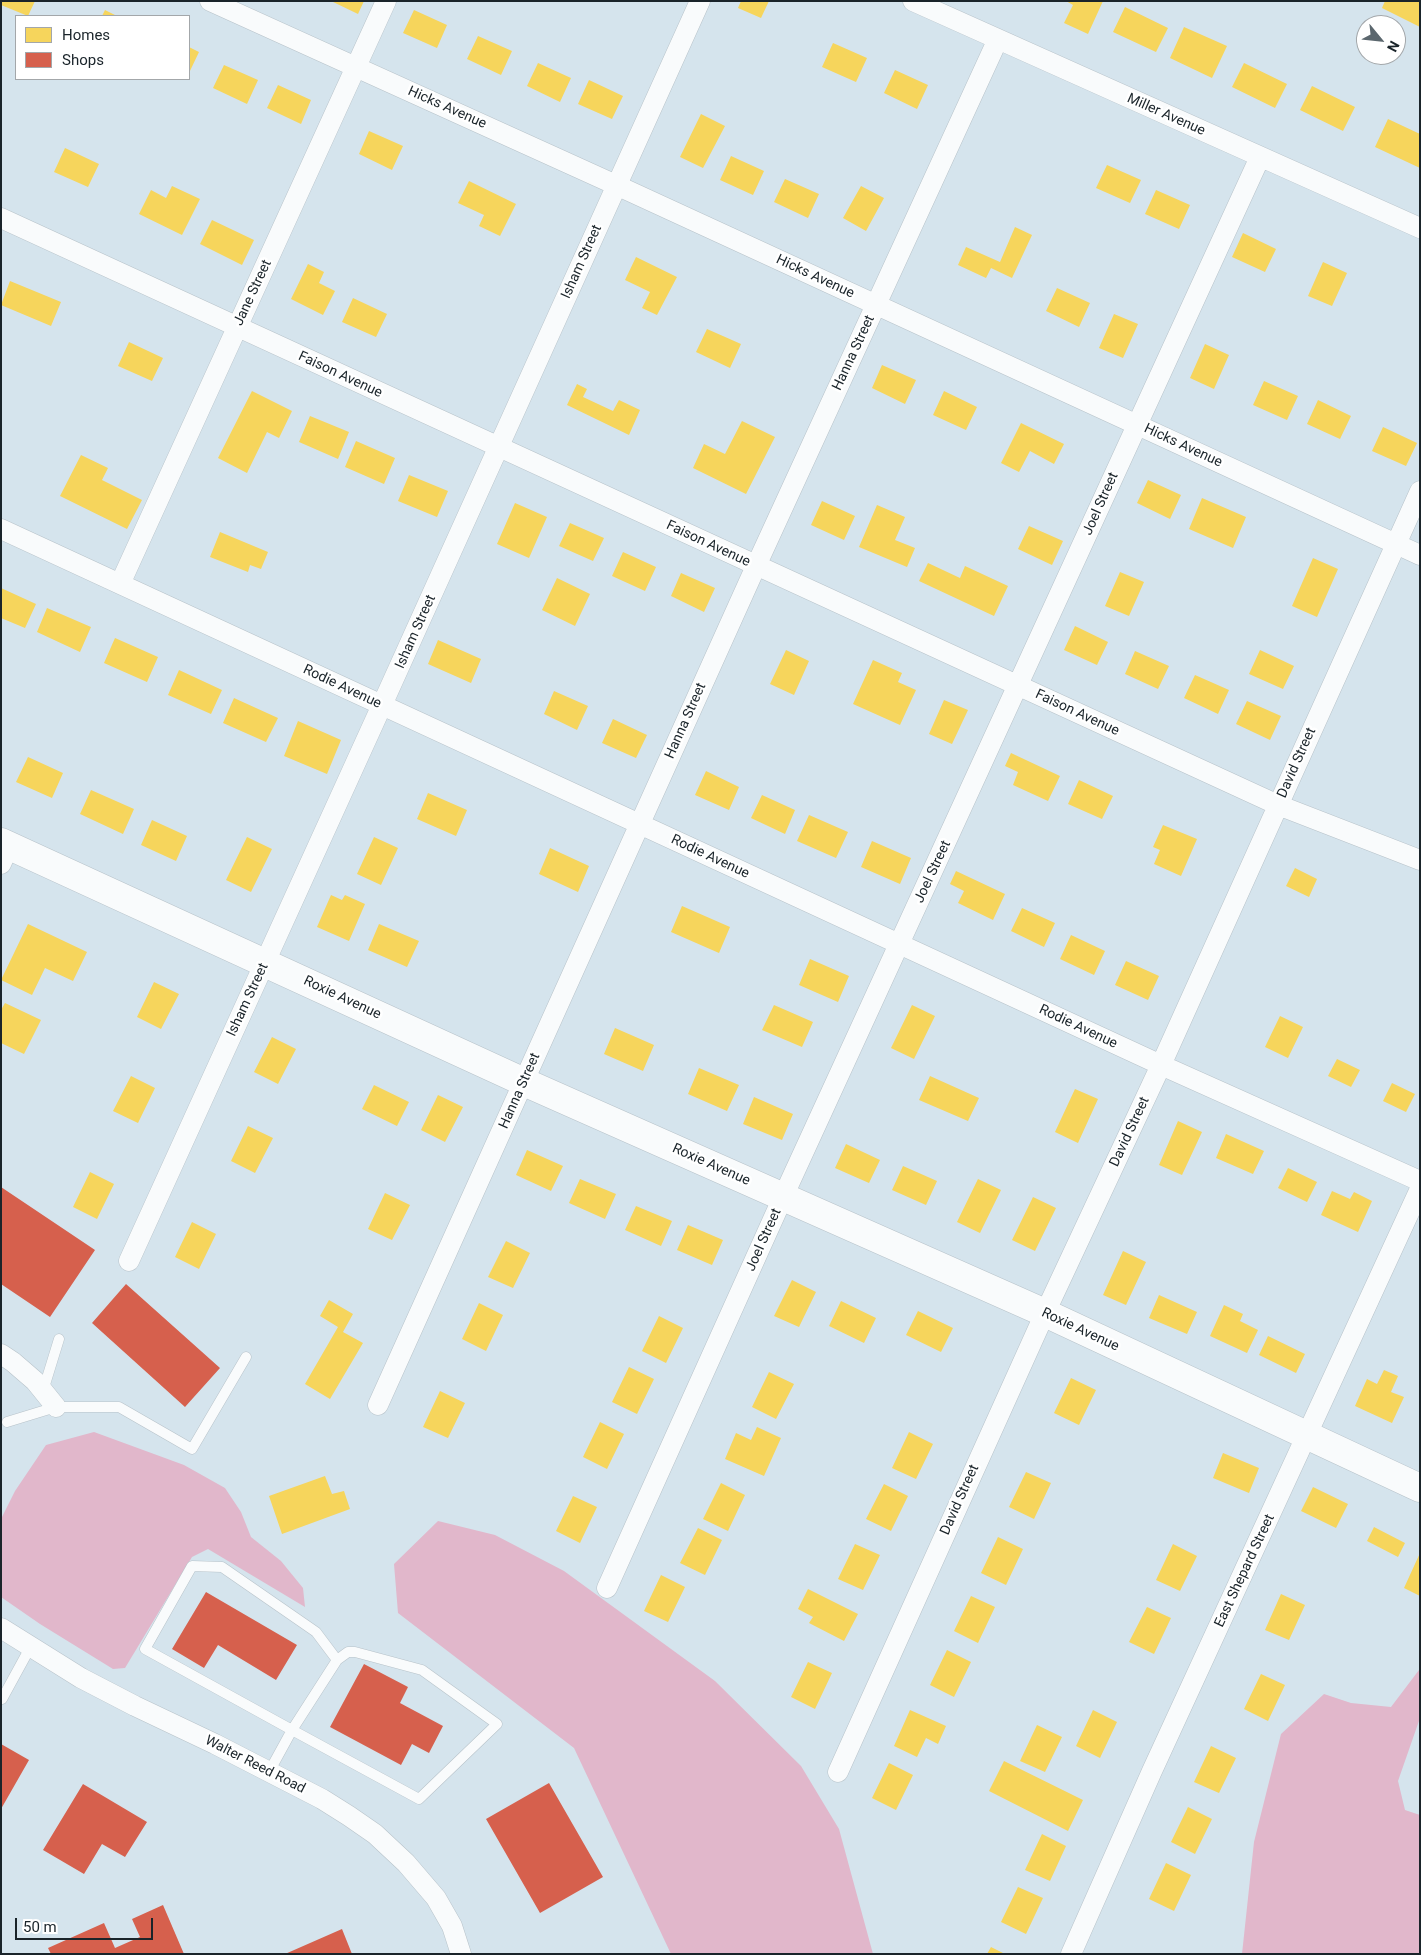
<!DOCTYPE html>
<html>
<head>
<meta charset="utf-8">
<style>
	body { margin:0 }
	#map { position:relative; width:1421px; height:1955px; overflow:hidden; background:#d5e4ed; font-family:Roboto,sans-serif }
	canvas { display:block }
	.frame { position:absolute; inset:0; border:2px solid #1a242a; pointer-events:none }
	.legend { position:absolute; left:15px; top:15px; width:175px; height:65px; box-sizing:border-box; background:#fff; border:1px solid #a3a7aa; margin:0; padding:6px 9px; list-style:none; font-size:15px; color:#1a242a }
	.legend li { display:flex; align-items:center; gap:10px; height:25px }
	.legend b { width:25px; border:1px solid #a3a7aa }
	.north { position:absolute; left:1356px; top:15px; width:50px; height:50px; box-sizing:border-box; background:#fff; border:1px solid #a3a7aa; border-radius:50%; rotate:118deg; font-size:14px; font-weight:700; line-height:20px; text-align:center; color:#1a242a }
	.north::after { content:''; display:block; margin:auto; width:18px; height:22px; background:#5b676e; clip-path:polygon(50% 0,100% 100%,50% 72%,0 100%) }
	.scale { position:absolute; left:15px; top:1918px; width:138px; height:22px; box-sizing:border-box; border:2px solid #1a242a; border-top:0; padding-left:6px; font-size:15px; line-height:18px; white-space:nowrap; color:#1a242a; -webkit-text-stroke:4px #fff; paint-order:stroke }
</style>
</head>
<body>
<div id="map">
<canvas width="1421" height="1955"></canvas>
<div class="frame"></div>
<ul class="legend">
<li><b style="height:14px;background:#f6d55c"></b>Homes</li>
<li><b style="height:14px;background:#d6604d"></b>Shops</li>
</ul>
<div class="north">N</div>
<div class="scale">50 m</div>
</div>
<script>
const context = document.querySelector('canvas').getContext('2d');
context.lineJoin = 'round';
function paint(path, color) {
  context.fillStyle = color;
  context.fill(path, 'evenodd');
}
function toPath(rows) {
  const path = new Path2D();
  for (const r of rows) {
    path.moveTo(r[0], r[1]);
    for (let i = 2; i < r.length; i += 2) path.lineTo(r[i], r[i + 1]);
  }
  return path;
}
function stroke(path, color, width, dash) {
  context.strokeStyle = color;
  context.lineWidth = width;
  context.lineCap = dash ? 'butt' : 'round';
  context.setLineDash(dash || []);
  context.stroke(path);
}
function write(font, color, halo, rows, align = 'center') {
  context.font = font + ' Roboto,sans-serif';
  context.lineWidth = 5;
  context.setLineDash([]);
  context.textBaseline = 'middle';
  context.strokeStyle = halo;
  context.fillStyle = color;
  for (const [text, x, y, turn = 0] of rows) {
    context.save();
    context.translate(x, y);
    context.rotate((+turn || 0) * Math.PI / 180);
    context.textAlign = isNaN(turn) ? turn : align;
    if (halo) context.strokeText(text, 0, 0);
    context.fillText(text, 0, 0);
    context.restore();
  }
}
paint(toPath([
	[94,1432,184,1465,225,1488,241,1512,251,1537,281,1561,303,1588,305,1607,208,1549,192,1557,125,1668,113,1669,40,1624,1,1597,1,1519,15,1491,46,1445],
	[438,1521,495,1535,564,1571,715,1681,801,1766,839,1829,873,1954,671,1954,574,1748,398,1613,394,1564],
	[1419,1670,1420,1718,1398,1781,1405,1810,1420,1815,1420,1954,1242,1954,1254,1842,1281,1734,1324,1694,1351,1703,1391,1707]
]), '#e1b7cb');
paint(toPath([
	[1,1,35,1,28,16,1,5],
	[331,1,364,1,358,14],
	[741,1,769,1,761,18,738,8],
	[1066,1,1103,1,1088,34,1064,23,1073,5],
	[1385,1,1420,1,1420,27,1382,8],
	[1125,7,1168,28,1156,52,1113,32],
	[105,10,117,16,102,16],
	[414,10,447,25,437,48,403,33],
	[1184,27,1227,46,1212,78,1170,58],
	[478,36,512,51,501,75,467,59],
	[833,43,867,58,856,82,822,67],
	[189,47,199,52,189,73],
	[538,63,571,78,560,102,527,86],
	[1244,63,1287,84,1275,108,1232,87],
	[224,65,258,80,247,104,213,88],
	[895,70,928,85,917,109,884,93],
	[589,80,623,96,612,119,578,104],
	[278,85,311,100,301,124,267,108],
	[1312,86,1355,107,1343,131,1300,110],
	[701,114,725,126,703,168,680,157],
	[1388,119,1420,134,1420,168,1375,147],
	[369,131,403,146,392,170,359,154],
	[65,148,99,164,88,187,54,172],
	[731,156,764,171,753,195,720,180],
	[1107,165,1141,180,1130,203,1096,188],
	[785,179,819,194,808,218,774,202],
	[469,181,516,204,500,236,479,226,484,215,458,203],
	[172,186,200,199,182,235,139,214,151,190,166,198],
	[861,186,884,198,866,231,843,218],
	[1156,190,1190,205,1179,229,1145,214],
	[212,220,254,240,242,265,200,244],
	[1015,227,1032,235,1012,278,991,268,986,278,958,265,966,247,1000,262],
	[1243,233,1276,249,1265,272,1232,257],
	[636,257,677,277,657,315,642,308,650,292,625,280],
	[1323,262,1347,273,1332,306,1308,296],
	[308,264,324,272,319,283,335,291,323,315,291,299],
	[10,281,61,302,51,326,1,305],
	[1057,288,1090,303,1079,327,1046,311],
	[353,298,387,314,376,337,342,322],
	[1114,314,1138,324,1123,358,1099,348],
	[707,329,741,344,730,368,696,352],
	[129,342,163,358,152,381,118,366],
	[1205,344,1229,355,1214,389,1190,378],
	[882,365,916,380,905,404,872,388],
	[1264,381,1298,396,1287,420,1253,405],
	[577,384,587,389,583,397,613,411,619,400,640,410,629,435,567,405],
	[252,391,292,411,279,438,267,432,247,473,218,458],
	[944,391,977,407,966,430,933,415],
	[1318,400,1351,416,1340,439,1307,424],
	[310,416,349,432,338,459,299,442],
	[742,421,775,437,746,494,693,468,704,444,725,454],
	[1021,423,1064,444,1054,464,1030,451,1019,472,1001,463],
	[1383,427,1417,443,1406,466,1372,451],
	[356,441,395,458,384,484,345,467],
	[81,455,108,468,102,480,142,500,127,529,60,496],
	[409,475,448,491,437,517,398,501],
	[1148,480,1181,495,1170,519,1137,503],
	[1202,498,1246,517,1233,548,1189,529],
	[822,501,855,516,844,540,811,525],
	[515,503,547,517,529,558,497,544],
	[877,505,905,517,895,540,915,548,907,567,859,547],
	[570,523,604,538,593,561,559,546],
	[1029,526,1063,541,1052,565,1018,549],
	[220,532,268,552,261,569,250,565,248,572,210,557],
	[623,552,656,567,645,591,612,576],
	[1313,558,1338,569,1317,617,1292,606],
	[928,563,960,578,965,566,1008,586,994,616,919,581],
	[1120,572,1144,582,1129,616,1105,606],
	[681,573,715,588,704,612,671,596],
	[557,578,590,594,575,626,542,610],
	[1,588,36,604,25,628,1,618],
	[47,608,91,627,80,652,37,632],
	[1075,626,1108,642,1097,665,1064,650],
	[115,638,158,657,147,682,104,663],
	[438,640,481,659,471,683,428,664],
	[786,650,809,661,794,695,770,684],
	[1260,650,1294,666,1283,689,1249,674],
	[1135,651,1169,666,1158,689,1125,674],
	[873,660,902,673,898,682,916,690,900,725,853,704],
	[179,670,222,690,211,714,168,695],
	[1195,675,1229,690,1218,714,1184,698],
	[554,691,588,706,577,730,544,714],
	[234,698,278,718,266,742,223,723],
	[944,700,968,710,952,744,929,734],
	[1247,701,1281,716,1270,740,1236,724],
	[613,719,647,735,636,758,602,743],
	[298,721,341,740,327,774,284,756],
	[1011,753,1060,776,1048,801,1013,785,1018,772,1005,766],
	[28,757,63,773,52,798,16,782],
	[706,771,739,787,729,810,695,795],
	[1079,780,1113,796,1102,819,1068,804],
	[91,790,134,809,123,834,80,814],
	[428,793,467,810,456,836,417,819],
	[762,795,795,810,785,834,751,818],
	[809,815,848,832,836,858,797,841],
	[152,820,187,836,176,861,141,845],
	[1163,825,1197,839,1181,876,1154,864,1160,850,1153,847],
	[247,837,272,849,251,892,226,880],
	[374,837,398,848,381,885,357,874],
	[872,841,911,858,900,884,861,867],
	[550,848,589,866,578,892,539,874],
	[1295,868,1317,879,1309,897,1286,886],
	[956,871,1005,894,993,920,958,903,964,891,950,884],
	[331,895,342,900,345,895,365,904,349,941,317,927],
	[682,906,730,927,719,953,671,932],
	[1022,908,1055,923,1044,947,1011,931],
	[28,924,87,952,73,981,45,968,32,995,1,980],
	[379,924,419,941,407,967,368,950],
	[1071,935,1105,951,1094,975,1060,959],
	[810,959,849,976,838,1002,799,985],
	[1126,961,1159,976,1148,1000,1115,985],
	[154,982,179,994,161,1029,137,1017],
	[5,1003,41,1020,24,1054,1,1043,1,1010],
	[774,1005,813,1022,802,1047,762,1030],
	[912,1005,935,1016,914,1059,891,1048],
	[1280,1016,1303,1027,1288,1058,1265,1047],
	[615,1028,654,1045,643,1071,604,1054],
	[272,1037,296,1049,278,1084,254,1072],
	[1337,1059,1360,1070,1351,1087,1328,1076],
	[699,1068,739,1085,727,1111,688,1094],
	[131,1076,155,1088,138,1123,113,1111],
	[930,1076,979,1098,968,1121,919,1100],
	[1392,1083,1415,1094,1406,1112,1383,1101],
	[374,1085,409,1102,397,1126,362,1109],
	[1075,1089,1098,1099,1078,1143,1055,1132],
	[438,1095,463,1107,445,1142,421,1130],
	[754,1097,793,1114,782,1140,743,1124],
	[1178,1121,1202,1132,1182,1175,1159,1165],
	[248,1126,273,1138,255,1173,231,1161],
	[1226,1134,1264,1151,1253,1174,1216,1158],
	[846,1144,880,1160,869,1183,835,1168],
	[527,1150,563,1166,551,1191,516,1175],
	[903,1166,937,1181,926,1205,892,1190],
	[1288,1168,1317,1182,1307,1202,1278,1188],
	[90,1172,114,1184,97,1219,73,1207],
	[580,1179,616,1194,605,1219,569,1203],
	[978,1179,1001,1190,980,1233,957,1222],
	[1332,1191,1350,1199,1354,1192,1372,1201,1358,1232,1321,1215],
	[385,1193,410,1205,392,1240,368,1229],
	[1033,1197,1056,1208,1035,1251,1012,1240],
	[636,1206,672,1221,661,1246,625,1230],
	[192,1222,216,1234,199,1269,175,1257],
	[688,1225,723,1240,712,1265,677,1250],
	[506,1241,530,1253,513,1288,488,1277],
	[1123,1251,1146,1262,1126,1305,1103,1295],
	[792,1280,816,1292,799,1327,774,1316],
	[1159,1295,1197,1312,1187,1334,1149,1318],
	[329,1300,353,1314,343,1332,363,1343,330,1399,305,1384,338,1327,320,1316],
	[841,1301,876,1318,864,1343,829,1326],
	[479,1303,503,1315,486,1351,462,1339],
	[1224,1305,1243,1314,1240,1321,1258,1330,1247,1353,1210,1336],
	[918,1311,953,1328,941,1352,906,1335],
	[659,1316,683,1328,666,1363,642,1351],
	[1268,1336,1305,1354,1296,1373,1259,1355],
	[629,1367,654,1379,637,1414,612,1402],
	[1384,1370,1398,1376,1391,1392,1404,1397,1392,1423,1355,1406,1367,1379,1377,1384],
	[769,1372,794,1384,776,1419,752,1407],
	[1071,1378,1096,1390,1079,1425,1054,1413],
	[440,1391,465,1403,448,1438,423,1427],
	[600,1422,624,1434,607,1469,583,1457],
	[757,1427,781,1438,764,1476,725,1459,736,1433,751,1440],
	[909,1432,933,1444,916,1479,892,1468],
	[1223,1453,1259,1468,1249,1493,1213,1478],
	[1026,1472,1051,1483,1034,1519,1009,1507],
	[325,1476,332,1494,344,1491,350,1509,282,1534,269,1496],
	[721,1483,745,1495,728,1531,703,1519],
	[884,1484,908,1496,891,1531,866,1519],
	[1313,1487,1348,1504,1336,1528,1301,1511],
	[573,1496,597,1507,580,1543,556,1531],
	[1374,1527,1405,1543,1398,1557,1367,1541],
	[698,1528,722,1540,705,1575,680,1563],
	[998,1537,1023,1549,1006,1585,981,1573],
	[855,1544,880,1555,863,1590,838,1579],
	[1173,1544,1197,1556,1180,1591,1156,1580],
	[1420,1553,1420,1596,1404,1588],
	[661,1575,685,1587,668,1622,644,1611],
	[808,1589,858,1614,844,1641,809,1623,813,1617,798,1609],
	[1281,1594,1305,1605,1289,1640,1265,1630],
	[971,1596,995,1607,978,1643,954,1631],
	[1147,1607,1171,1618,1154,1654,1129,1642],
	[947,1650,971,1662,954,1697,930,1685],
	[808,1662,832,1673,815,1709,791,1697],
	[1261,1674,1285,1685,1268,1721,1244,1709],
	[910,1710,946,1726,938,1744,926,1738,917,1757,894,1746],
	[1093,1710,1117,1722,1100,1758,1076,1746],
	[1037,1725,1062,1737,1045,1772,1020,1761],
	[1211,1746,1236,1758,1219,1793,1194,1782],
	[1004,1761,1083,1800,1068,1831,989,1791],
	[889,1763,913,1775,896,1810,872,1798],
	[1188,1807,1212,1819,1195,1854,1171,1842],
	[1042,1834,1066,1846,1050,1881,1025,1870],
	[1166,1863,1191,1875,1174,1911,1149,1899],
	[1018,1887,1043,1898,1026,1934,1001,1922],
	[991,1947,1005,1954,987,1954]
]), '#f6d55c');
paint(toPath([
	[1,1187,95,1250,50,1317,1,1284],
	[126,1284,220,1368,185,1407,92,1323],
	[206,1592,297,1645,276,1680,218,1645,204,1668,172,1649],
	[364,1664,408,1687,400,1703,443,1726,429,1753,412,1744,401,1765,330,1727],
	[1,1744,29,1760,1,1809],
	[549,1783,603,1877,540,1913,486,1819],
	[83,1784,147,1822,125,1857,102,1844,84,1874,43,1850],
	[163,1905,184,1954,51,1954,48,1948,104,1923,115,1948,140,1937,132,1919],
	[342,1929,352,1954,285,1954]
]), '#d6604d');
const lane = toPath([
	[43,1391,59,1339],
	[7,1422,56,1407,119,1407,192,1449,246,1357],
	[2,1699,31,1646],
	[269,1772,292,1730,337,1660,348,1652,355,1652,422,1670,497,1724,419,1799,292,1730,145,1649,192,1566,222,1567,316,1632,337,1660]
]);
const street = toPath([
	[210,1,616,185,1420,555],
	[913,1,1420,228],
	[1,218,1278,805,1420,860],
	[1,529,1161,1065,1420,1181],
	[120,584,386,1],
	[1,864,9,846],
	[129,1261,382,705,700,1],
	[1,1354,13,1362,35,1381,56,1407],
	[378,1405,756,566,998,39],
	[607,1588,783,1197,1260,157],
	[1,1628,81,1678,135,1706,215,1744,322,1799,349,1816,375,1834,406,1863,436,1898,452,1926,461,1954],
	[838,1772,1045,1313,1161,1065,1420,491],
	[1071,1954,1152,1771,1420,1189]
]);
const secondary = toPath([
	[1,842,524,1082,1045,1313,1420,1488]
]);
stroke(lane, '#b7c2c9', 11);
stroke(street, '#b7c2c9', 21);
stroke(secondary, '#b7c2c9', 29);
stroke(lane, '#f9fbfc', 10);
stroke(street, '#f9fbfc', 20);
stroke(secondary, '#f9fbfc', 28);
write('14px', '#1a242a', '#fff', [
	["Hicks Avenue",447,108,24],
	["Miller Avenue",1166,115,24],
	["Isham Street",582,262,-66],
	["Hicks Avenue",815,277,25],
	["Jane Street",253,293,-65],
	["Hanna Street",854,353,-65],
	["Faison Avenue",340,375,25],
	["Hicks Avenue",1183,446,25],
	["Joel Street",1101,504,-66],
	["Faison Avenue",708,544,25],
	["Isham Street",416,632,-66],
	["Rodie Avenue",342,687,25],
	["Faison Avenue",1077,713,25],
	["Hanna Street",686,721,-66],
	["David Street",1297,763,-66],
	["Rodie Avenue",710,857,25],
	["Joel Street",933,872,-65],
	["Roxie Avenue",342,998,25],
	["Isham Street",248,1000,-65],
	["Rodie Avenue",1078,1027,25],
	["Hanna Street",520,1091,-66],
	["David Street",1130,1132,-65],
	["Roxie Avenue",711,1165,24],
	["Joel Street",764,1240,-66],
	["Roxie Avenue",1080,1330,25],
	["David Street",960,1500,-66],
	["East Shepard Street",1245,1571,-65],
	["Walter Reed Road",255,1765,27]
]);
</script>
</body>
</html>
